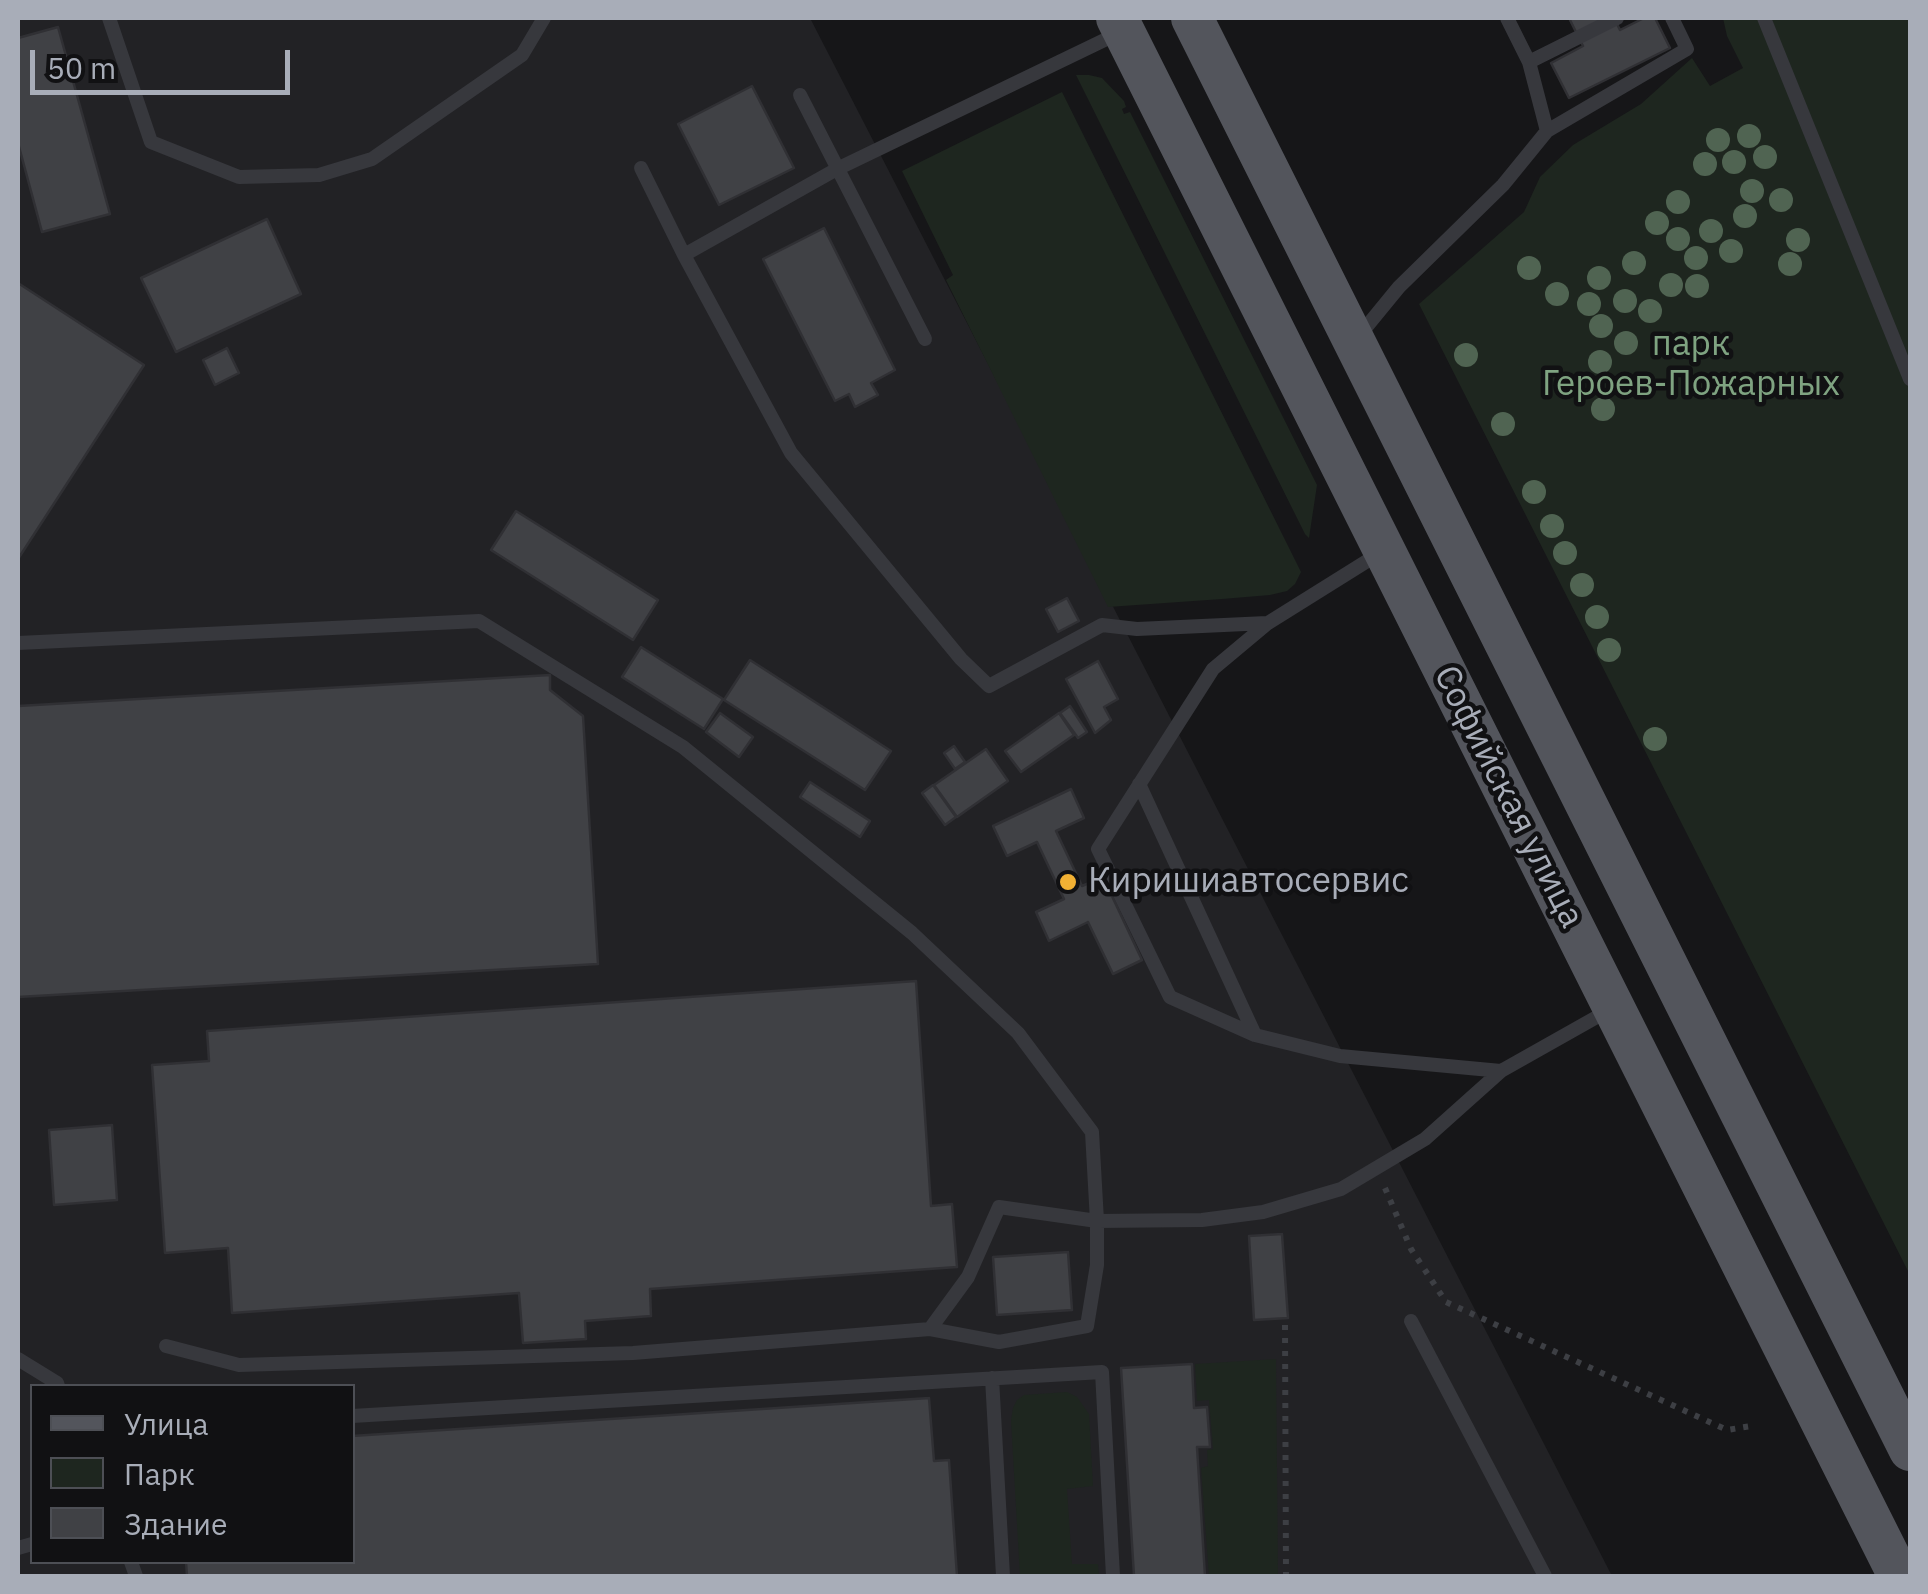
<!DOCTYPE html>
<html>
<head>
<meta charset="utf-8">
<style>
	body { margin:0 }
	#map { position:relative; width:1928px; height:1594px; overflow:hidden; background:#161618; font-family:"IBM Plex Sans",sans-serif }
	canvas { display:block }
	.frame { position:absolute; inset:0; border:20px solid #a8adb8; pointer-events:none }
	.legend { position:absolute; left:30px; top:1384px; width:325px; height:180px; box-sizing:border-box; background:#111113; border:2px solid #4d4f55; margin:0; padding:12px 18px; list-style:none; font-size:30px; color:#a8adb8 }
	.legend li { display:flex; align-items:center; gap:20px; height:50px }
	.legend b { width:50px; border:2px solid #4d4f55 }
	.scale { position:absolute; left:30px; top:50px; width:260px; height:45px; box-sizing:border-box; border:5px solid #a8adb8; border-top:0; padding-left:12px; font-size:30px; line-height:35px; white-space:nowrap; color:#a8adb8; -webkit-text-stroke:8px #111113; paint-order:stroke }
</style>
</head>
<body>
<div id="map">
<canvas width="1928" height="1594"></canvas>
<div class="frame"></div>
<ul class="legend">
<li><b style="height:12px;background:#53555c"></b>Улица</li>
<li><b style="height:28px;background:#1e261f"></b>Парк</li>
<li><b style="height:28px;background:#404145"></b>Здание</li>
</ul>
<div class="scale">50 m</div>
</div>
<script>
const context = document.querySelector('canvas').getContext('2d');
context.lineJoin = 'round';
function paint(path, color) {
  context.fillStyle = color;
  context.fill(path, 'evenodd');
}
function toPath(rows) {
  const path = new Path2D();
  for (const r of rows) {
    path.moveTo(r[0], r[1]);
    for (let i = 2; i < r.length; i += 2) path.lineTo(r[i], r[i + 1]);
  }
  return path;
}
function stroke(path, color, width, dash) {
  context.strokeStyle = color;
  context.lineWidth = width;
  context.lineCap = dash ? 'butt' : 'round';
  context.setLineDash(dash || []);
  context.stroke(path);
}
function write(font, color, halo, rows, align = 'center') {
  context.font = font + ' "IBM Plex Sans",sans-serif';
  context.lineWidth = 9;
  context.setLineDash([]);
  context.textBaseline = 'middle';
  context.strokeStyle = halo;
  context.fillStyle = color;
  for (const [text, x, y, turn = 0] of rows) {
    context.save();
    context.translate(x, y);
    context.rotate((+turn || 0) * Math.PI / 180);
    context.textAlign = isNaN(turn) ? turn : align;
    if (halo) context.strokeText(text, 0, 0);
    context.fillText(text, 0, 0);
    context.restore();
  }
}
paint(toPath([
	[18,18,810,18,1612,1576,18,1576],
	[32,1386,352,1386,352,1562,32,1562]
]), '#222225');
paint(toPath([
	[1723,18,1910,18,1910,1275,1419,304,1524,212,1540,177,1573,145,1641,104,1692,58,1710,86,1743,68,1727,36],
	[1076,75,1089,75,1102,78,1124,101,1126,107,1122,109,1124,114,1130,112,1317,485,1309,538,1305,534],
	[1062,92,1301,572,1295,584,1287,591,1270,595,1222,599,1108,607,946,280,953,275,902,171],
	[1276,1359,1278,1576,1209,1576,1201,1468,1208,1466,1207,1450,1213,1449,1209,1400,1197,1401,1195,1364],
	[1067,1392,1077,1397,1089,1414,1093,1486,1067,1489,1072,1564,1098,1564,1099,1576,1020,1576,1011,1421,1013,1408,1017,1400,1024,1395]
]), '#1e261f');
const building = toPath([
	[1569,18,1614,18,1620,30,1644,18,1655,18,1670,48,1569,98,1551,63,1583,46,1569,18],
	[58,27,110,214,42,232,18,143,18,38,58,27],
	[752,86,794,168,719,205,678,124,752,86],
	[267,219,301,294,176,352,141,278,267,219],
	[824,228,895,370,871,383,878,395,855,407,849,394,835,401,763,259,824,228],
	[18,283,144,365,18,559,18,283],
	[227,348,239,373,215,385,203,360,227,348],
	[516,511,658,600,633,640,491,550,516,511],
	[1067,598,1079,621,1058,632,1046,609,1067,598],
	[641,647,723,699,704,729,622,677,641,647],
	[750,660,891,751,865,790,724,700,750,660],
	[1098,661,1118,699,1104,707,1111,720,1095,733,1066,679,1098,661],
	[550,675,550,690,583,716,598,964,18,997,18,706,550,675],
	[1070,706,1087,732,1078,738,1060,713,1070,706],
	[720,713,753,737,739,757,706,732,720,713],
	[1059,713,1074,735,1021,772,1005,751,1059,713],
	[954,746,965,762,955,769,944,753,954,746],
	[986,749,1008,781,957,817,934,785,986,749],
	[810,782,870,821,860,837,800,797,810,782],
	[933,785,956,817,945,825,922,793,933,785],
	[1071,789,1084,818,1056,831,1082,886,1103,877,1142,960,1113,974,1088,922,1049,941,1036,912,1064,899,1037,842,1007,856,993,826,1071,789],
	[916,981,931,1206,952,1204,957,1267,650,1289,651,1316,585,1321,586,1339,523,1343,519,1293,232,1313,228,1248,165,1253,152,1065,209,1061,207,1031,916,981],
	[112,1125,117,1200,54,1205,49,1130,112,1125],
	[1282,1234,1288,1318,1254,1320,1249,1236,1282,1234],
	[1068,1252,1072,1310,997,1315,993,1257,1068,1252],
	[1192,1364,1194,1408,1207,1407,1210,1447,1197,1447,1205,1576,1134,1576,1121,1368,1192,1364],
	[929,1398,934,1461,949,1460,957,1576,187,1576,186,1562,352,1562,352,1436,929,1398]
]);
paint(building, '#404145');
stroke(building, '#303034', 2.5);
stroke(toPath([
	[1385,1188,1411,1249,1446,1302,1727,1430,1751,1426],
	[1285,1325,1286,1576]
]), '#3d3f44', 6, [5, 8]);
stroke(toPath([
	[109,18,151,142,239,177,319,175,372,159,522,55,544,18],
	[1764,18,1910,379],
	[1529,62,1617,18],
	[800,95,925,339],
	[1547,131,1687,49,1672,18],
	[641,168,684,255,791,453,961,659,989,686,1102,625,1137,629,1267,623],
	[684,255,837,169,1119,33],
	[1358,337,1399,287,1503,185,1547,131,1529,62,1507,18],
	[1380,553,1268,623,1213,669,1098,849,1170,997,1255,1035,1340,1056,1501,1071],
	[18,643,479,621,683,747,912,933,1018,1033,1092,1132,1097,1221,1097,1265,1087,1326,999,1342,930,1329,633,1353,239,1365,166,1346],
	[1139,784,1255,1035],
	[1411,1321,1545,1576],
	[930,1329,968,1277,999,1207,1097,1221,1202,1220,1263,1212,1341,1189,1425,1139,1501,1071,1611,1009],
	[18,1359,57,1383,58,1386],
	[992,1378,1003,1576],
	[352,1416,1102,1372,1113,1576],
	[18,1548,32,1544],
	[131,1562,136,1576]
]), '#37383d', 14);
stroke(toPath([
	[1117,18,1899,1576],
	[1192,18,1910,1450]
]), '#53555c', 42);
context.fillStyle = '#506452';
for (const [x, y] of [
	[1749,136],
	[1718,140],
	[1765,157],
	[1734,162],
	[1705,164],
	[1752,191],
	[1781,200],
	[1678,202],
	[1745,216],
	[1657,223],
	[1711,231],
	[1678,239],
	[1798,240],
	[1731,251],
	[1696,258],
	[1634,263],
	[1790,264],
	[1529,268],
	[1599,278],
	[1671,285],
	[1697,286],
	[1557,294],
	[1625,301],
	[1589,304],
	[1650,311],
	[1601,326],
	[1626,343],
	[1466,355],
	[1600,362],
	[1603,409],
	[1503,424],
	[1534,492],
	[1552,526],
	[1565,553],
	[1582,585],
	[1597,617],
	[1609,650],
	[1655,739]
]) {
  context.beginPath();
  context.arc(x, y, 12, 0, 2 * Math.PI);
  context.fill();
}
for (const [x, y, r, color] of [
	[1068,882,10,"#f2b134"]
]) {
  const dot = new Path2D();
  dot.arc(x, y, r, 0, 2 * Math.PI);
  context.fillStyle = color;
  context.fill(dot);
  stroke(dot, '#111113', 4);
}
write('35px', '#7fa381', '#111113', [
	["парк",1691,345],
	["Героев-Пожарных",1691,385]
]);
write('35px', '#a8adb8', '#111113', [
	["Софийская улица",1508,797,63]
]);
write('35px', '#a8adb8', '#111113', [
	["Киришиавтосервис",1088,882]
], 'left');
</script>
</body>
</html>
